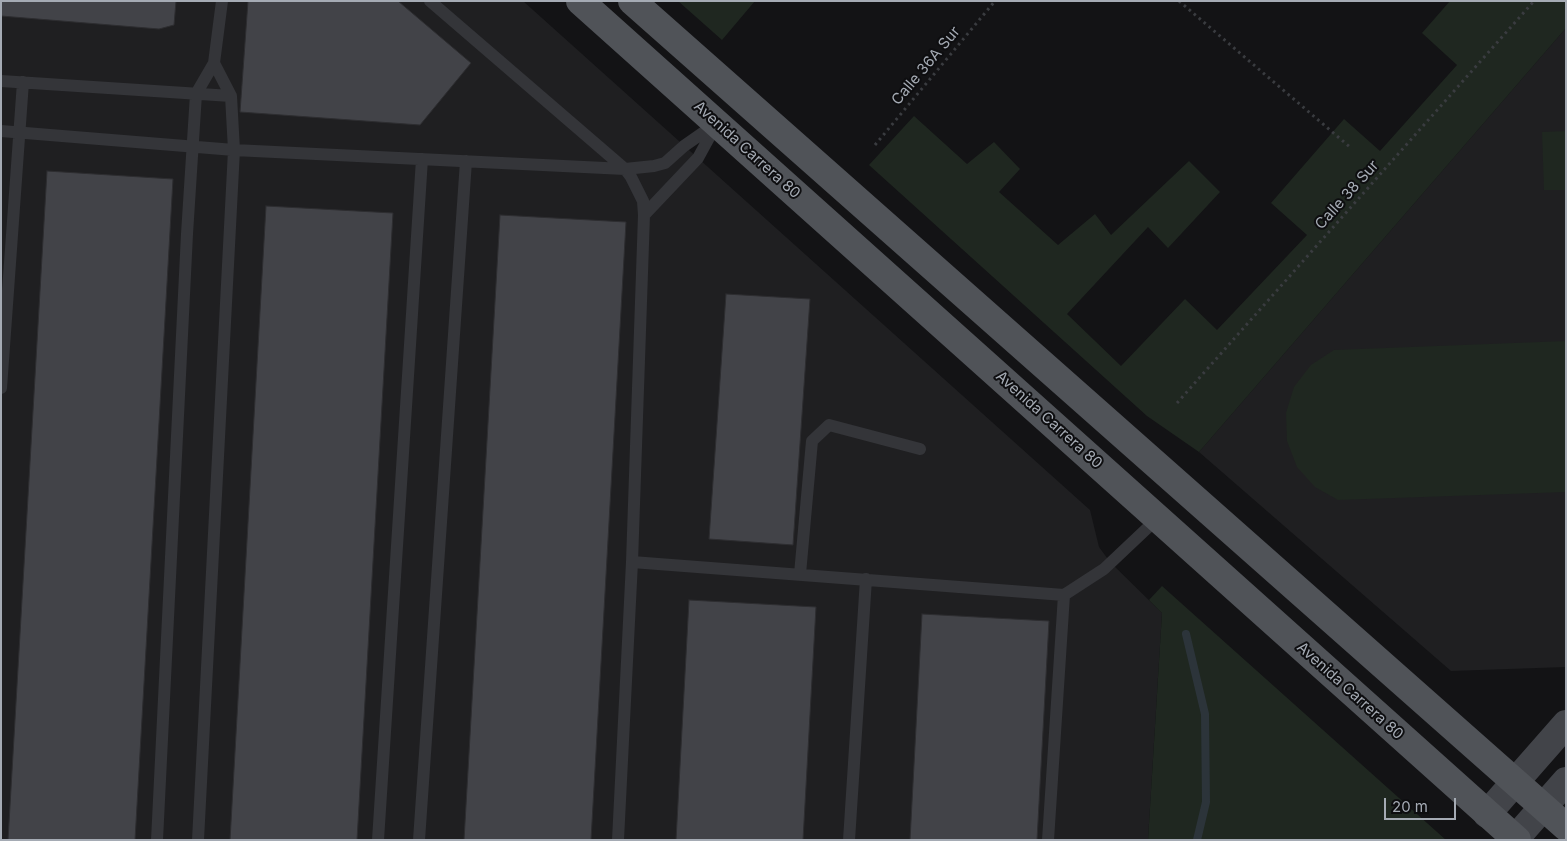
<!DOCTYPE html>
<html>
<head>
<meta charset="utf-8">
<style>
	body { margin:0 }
	#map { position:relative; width:1567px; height:841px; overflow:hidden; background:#131315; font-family:Inter,sans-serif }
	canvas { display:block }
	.frame { position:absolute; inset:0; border:2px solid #a5abb4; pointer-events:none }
	.scale { position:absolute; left:1384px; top:798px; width:72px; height:22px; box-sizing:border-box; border:2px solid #a5abb4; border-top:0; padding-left:6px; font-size:15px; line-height:18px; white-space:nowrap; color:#a5abb4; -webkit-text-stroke:4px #0e0e10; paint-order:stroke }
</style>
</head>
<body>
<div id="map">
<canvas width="1567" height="841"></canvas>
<div class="frame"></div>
<div class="scale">20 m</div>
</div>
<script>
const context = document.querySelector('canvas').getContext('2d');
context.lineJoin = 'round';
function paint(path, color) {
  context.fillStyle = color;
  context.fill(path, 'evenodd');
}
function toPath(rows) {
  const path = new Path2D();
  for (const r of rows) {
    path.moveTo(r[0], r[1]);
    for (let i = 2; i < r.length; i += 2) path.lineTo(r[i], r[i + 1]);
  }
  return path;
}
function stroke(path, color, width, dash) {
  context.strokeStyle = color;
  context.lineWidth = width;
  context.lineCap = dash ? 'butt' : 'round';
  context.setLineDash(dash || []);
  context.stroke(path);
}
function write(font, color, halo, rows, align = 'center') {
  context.font = font + ' Inter,sans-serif';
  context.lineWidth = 4;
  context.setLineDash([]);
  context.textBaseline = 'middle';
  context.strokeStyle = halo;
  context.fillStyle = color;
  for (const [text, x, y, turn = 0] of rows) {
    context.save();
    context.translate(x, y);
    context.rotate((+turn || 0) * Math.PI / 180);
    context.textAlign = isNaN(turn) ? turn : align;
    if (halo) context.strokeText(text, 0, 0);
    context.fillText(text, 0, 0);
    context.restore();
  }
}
paint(toPath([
	[1,1,523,1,1090,510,1099,547,1110,562,1162,613,1148,840,1,840],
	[1566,28,1566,667,1451,671,1199,452]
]), '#1f1f21');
paint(toPath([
	[678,1,755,1,722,40],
	[1450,1,1566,1,1566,28,1199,452,1147,416,869,165,914,116,967,164,994,142,1020,169,999,192,1058,245,1095,214,1111,235,1189,161,1220,192,1168,248,1148,227,1067,314,1121,366,1185,299,1217,330,1307,235,1271,203,1344,119,1380,151,1457,65,1422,33],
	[1566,131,1566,190,1544,190,1542,132],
	[1566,341,1566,492,1338,500,1315,487,1297,467,1287,441,1286,413,1294,387,1311,365,1334,350],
	[1162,586,1446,840,1148,840,1162,613,1149,600]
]), '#1f2720');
stroke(toPath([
	[1186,634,1205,714,1206,802,1197,840]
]), '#2c343a', 8);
const building = toPath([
	[1,1,176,1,174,25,159,29,1,16,1,1],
	[248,1,398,1,471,63,420,125,240,112,248,1],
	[47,171,173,179,135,840,8,840,47,171],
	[266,206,393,213,357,840,230,840,266,206],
	[500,215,626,222,591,840,464,840,500,215],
	[726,294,810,299,793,545,709,539,726,294],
	[689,600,816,607,803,840,676,840,689,600],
	[922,614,1049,621,1037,840,910,840,922,614]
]);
paint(building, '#424348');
stroke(building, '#2d2d30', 1);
stroke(toPath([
	[1179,1,1351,148],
	[875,145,995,1],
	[1177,403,1534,1]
]), '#3a3c40', 3, [2.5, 4]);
stroke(toPath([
	[430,1,625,169,631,177,643,201,644,215,632,562,618,840],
	[1,81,231,96],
	[1,131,234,150,625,169,654,166,665,163,684,146,717,123],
	[644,215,698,158,716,125],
	[1,388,23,82],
	[632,562,1064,595,1104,569,1158,518],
	[800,574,812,441,829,425,920,449],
	[157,840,187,234,196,94,214,63,222,1],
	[198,840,234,150,231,96,214,63],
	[378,840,422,159],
	[419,840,466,161],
	[849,840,866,579],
	[1048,840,1064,595]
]), '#343539', 12);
stroke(toPath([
	[1487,814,1566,724],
	[1515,839,1566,781]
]), '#424449', 28);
stroke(toPath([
	[580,1,1517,840],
	[632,1,1566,827]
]), '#505358', 28);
write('15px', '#a5abb4', '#0e0e10', [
	["Calle 36A Sur",926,66,-50],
	["Avenida Carrera 80",747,150,42],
	["Calle 38 Sur",1347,195,-48],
	["Avenida Carrera 80",1049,420,42],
	["Avenida Carrera 80",1350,691,42]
]);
</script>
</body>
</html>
